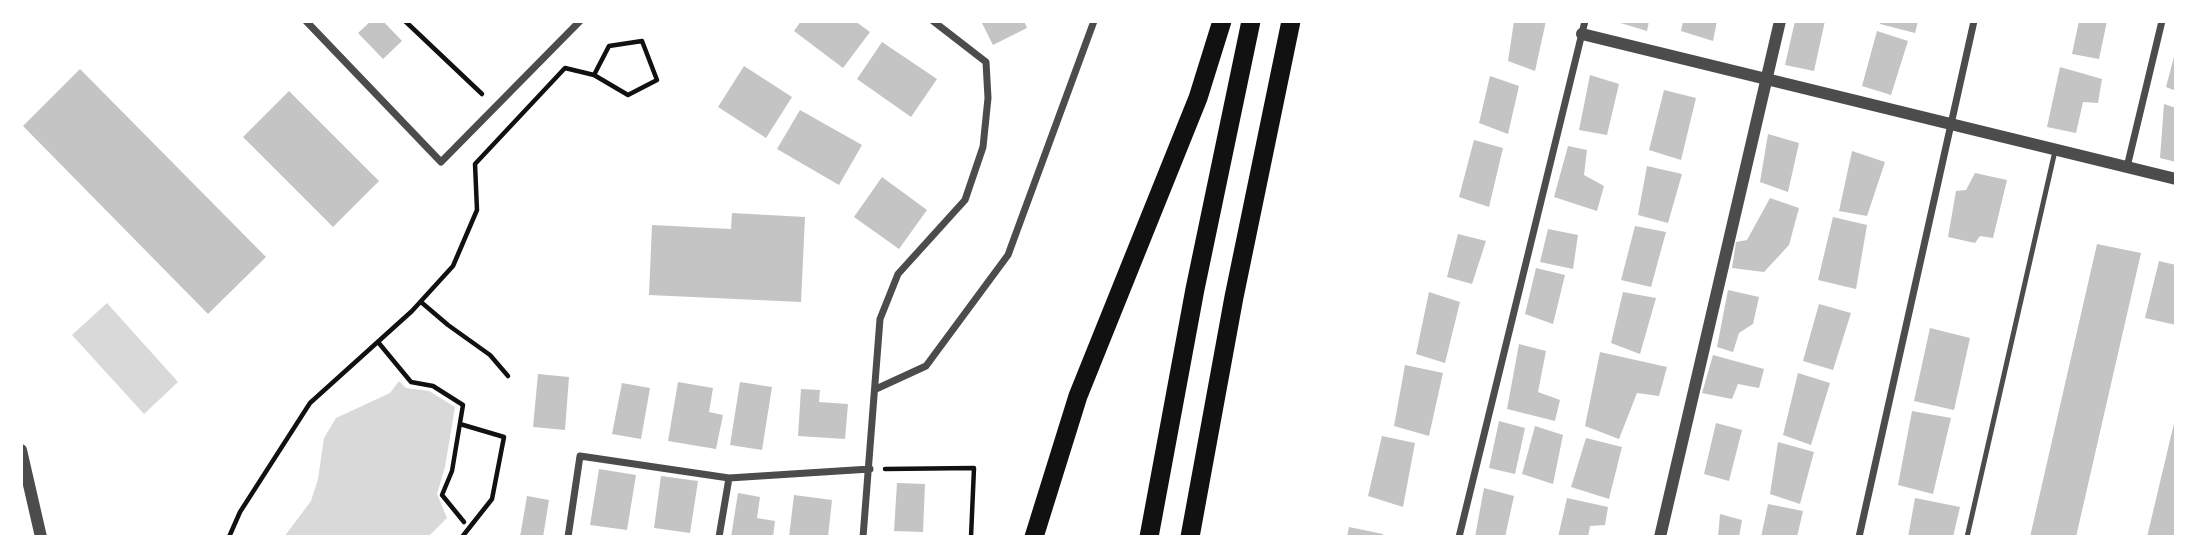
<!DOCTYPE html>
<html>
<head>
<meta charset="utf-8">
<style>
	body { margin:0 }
	#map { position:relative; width:2197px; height:558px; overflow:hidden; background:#fff; font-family:Signika,sans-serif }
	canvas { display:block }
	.frame { position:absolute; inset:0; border:23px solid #fff; pointer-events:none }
</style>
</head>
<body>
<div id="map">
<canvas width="2197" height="558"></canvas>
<div class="frame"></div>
</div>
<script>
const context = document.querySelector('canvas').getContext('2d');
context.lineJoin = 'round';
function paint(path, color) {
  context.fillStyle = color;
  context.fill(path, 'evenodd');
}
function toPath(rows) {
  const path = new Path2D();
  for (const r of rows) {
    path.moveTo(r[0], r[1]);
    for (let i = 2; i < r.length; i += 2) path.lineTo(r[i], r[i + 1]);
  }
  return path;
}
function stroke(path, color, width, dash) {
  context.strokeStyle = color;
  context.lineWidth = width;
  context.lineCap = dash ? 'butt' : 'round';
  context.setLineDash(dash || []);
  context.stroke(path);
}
paint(toPath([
	[107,303,178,382,144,414,72,335],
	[399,381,406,388,429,391,455,407,445,467,437,494,447,518,428,537,284,537,311,501,318,479,324,438,336,418,390,393]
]), '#d9d9d9');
paint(toPath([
	[371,21,383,21,402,41,383,59,358,33],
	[801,21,855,21,870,32,843,68,794,31],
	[981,21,1024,21,1027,28,993,45],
	[1514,21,1546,21,1535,71,1508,61],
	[1614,21,1649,21,1647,31],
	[1683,21,1717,21,1713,41,1681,31],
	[1795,21,1825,21,1814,71,1785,65],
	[1881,21,1918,21,1915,33,1880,24],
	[2079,21,2107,21,2099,59,2072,54],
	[1877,31,1908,41,1891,95,1862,86],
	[882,42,937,79,911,117,857,79],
	[2175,53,2176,53,2176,91,2166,87],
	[744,66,792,97,766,138,718,107],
	[2060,67,2102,79,2098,103,2083,102,2076,133,2047,127],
	[80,69,266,257,208,314,23,126],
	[1590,75,1619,84,1607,135,1579,130],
	[1490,76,1519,86,1508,134,1479,123],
	[1664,90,1696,98,1681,160,1649,150],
	[289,91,379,181,333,227,243,137],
	[2164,104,2176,108,2176,162,2160,158],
	[800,110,862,145,839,185,777,149],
	[1768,134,1799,143,1788,192,1760,182],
	[1474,140,1503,148,1489,207,1459,197],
	[1568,146,1587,150,1584,175,1604,186,1597,211,1554,197],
	[1852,151,1885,162,1867,216,1839,211],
	[1647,166,1682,174,1668,223,1638,215],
	[1975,173,2007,180,1993,238,1980,236,1975,243,1948,237,1956,191,1966,190],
	[882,177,927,210,899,249,854,217],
	[1770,198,1799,208,1789,245,1764,272,1732,268,1736,242,1747,240],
	[732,213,805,217,801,302,649,295,652,225,731,229],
	[1833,217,1867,225,1856,289,1818,280],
	[1635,226,1666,232,1651,287,1621,280],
	[1548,229,1578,235,1573,269,1540,262],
	[1458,234,1486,241,1472,284,1447,277],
	[2097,244,2141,253,2076,537,2030,537],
	[2159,261,2176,265,2176,325,2145,318],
	[1536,268,1565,275,1553,324,1525,314],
	[1728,290,1759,297,1753,324,1739,333,1733,352,1717,347],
	[1429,292,1460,302,1445,363,1416,354],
	[1623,292,1656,298,1640,354,1611,343],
	[1819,304,1851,313,1833,370,1803,361],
	[1930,328,1970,338,1954,410,1914,401],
	[1519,344,1546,351,1538,392,1560,400,1555,421,1507,409],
	[1600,352,1667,367,1659,396,1637,393,1619,439,1585,426],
	[1713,355,1764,369,1759,388,1738,384,1732,399,1702,393],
	[1405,365,1443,373,1429,436,1394,426],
	[1798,373,1830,383,1811,445,1783,435],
	[538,374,569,377,565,430,533,427],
	[678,382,713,388,709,412,723,415,716,449,668,441],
	[740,382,772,387,762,450,730,445],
	[622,383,650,388,641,439,612,434],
	[801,389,820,390,819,402,848,404,845,439,798,436],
	[1912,411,1951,418,1933,494,1898,485],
	[2175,419,2176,537,2147,537],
	[1499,421,1525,428,1515,474,1489,468],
	[1716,423,1742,430,1729,481,1704,474],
	[1535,426,1563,435,1553,484,1522,474],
	[1382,436,1415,443,1403,507,1368,496],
	[1586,438,1622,447,1609,499,1571,487],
	[1778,442,1814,452,1800,504,1770,494],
	[599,469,636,475,627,530,590,525],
	[661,476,698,481,690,533,654,528],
	[897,483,925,484,923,532,894,531],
	[1484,488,1514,496,1505,537,1475,537],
	[738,493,760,497,757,518,775,521,773,537,731,537],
	[794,495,832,500,828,537,789,537],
	[527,496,549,500,543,537,520,537],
	[1567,498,1608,507,1605,525,1590,526,1588,537,1558,537],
	[1915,498,1960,507,1953,537,1908,537],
	[1768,504,1803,511,1797,537,1761,537],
	[1720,514,1742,520,1739,537,1718,537],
	[1349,527,1383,534,1383,537,1347,537]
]), '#c4c4c4');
stroke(toPath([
	[405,21,482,94],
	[421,302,448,325,490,355,508,376],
	[378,342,411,382,433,386,463,405,452,471,442,495,464,522],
	[460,424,504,437,492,499,462,537],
	[885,469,974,468,971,537],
	[229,537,240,512,310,403,412,311,453,266,477,210,475,164,565,68,594,75,628,95,657,80,642,41,609,46,594,75]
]), '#111', 4.5);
stroke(toPath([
	[1967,537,2055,151]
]), '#4c4c4c', 5);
stroke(toPath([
	[306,21,441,162,580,21],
	[2127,167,2162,21],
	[876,389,926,366,1008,255,1094,21],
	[568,537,580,456,729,478,870,469],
	[719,537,729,478],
	[863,537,880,319,898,274,965,200,983,147,988,98,986,62,933,21],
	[1459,537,1585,21],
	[1859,537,1974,21]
]), '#4c4c4c', 7);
stroke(toPath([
	[1582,34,2176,179],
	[21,450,41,537],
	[1660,537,1780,21]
]), '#4c4c4c', 12);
stroke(toPath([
	[1034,537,1078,396,1198,98,1222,21],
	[1149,537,1195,289,1251,21],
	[1190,537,1234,297,1291,21]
]), '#111', 19);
</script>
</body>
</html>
